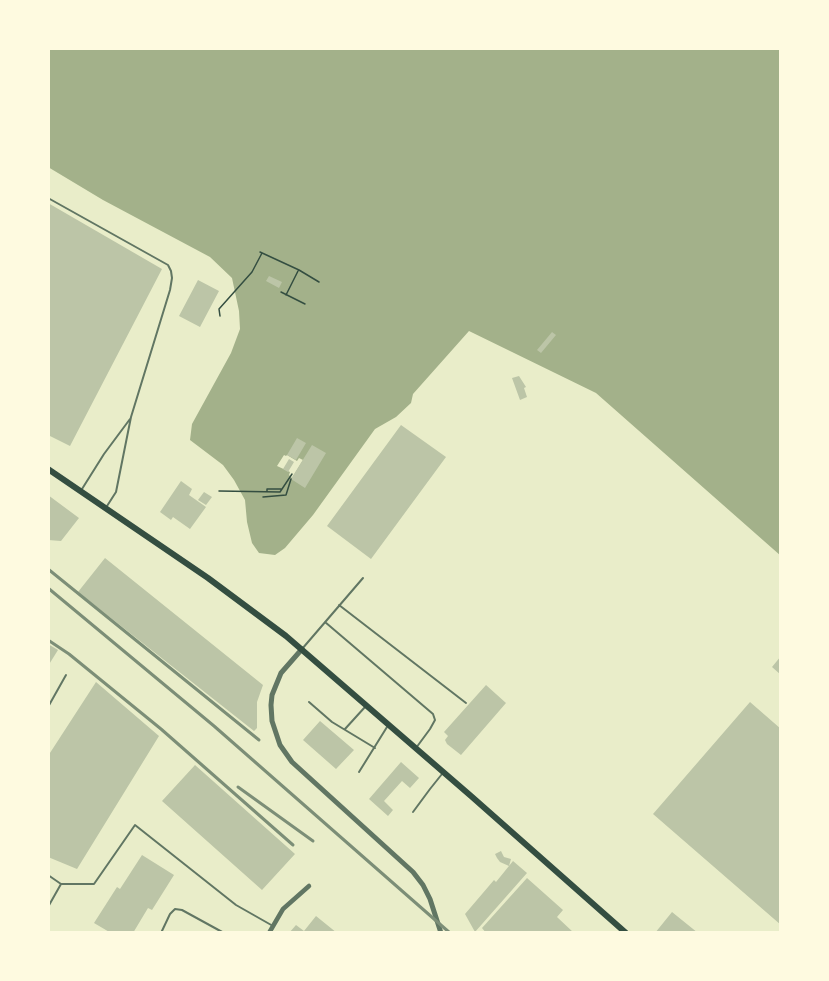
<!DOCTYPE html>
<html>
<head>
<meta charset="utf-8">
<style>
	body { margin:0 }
	#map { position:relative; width:829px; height:981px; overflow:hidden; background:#e9edc9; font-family:Commissioner,sans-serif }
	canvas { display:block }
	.frame { position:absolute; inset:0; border:50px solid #fefae0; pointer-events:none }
</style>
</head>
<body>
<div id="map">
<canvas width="829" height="981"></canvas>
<div class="frame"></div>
</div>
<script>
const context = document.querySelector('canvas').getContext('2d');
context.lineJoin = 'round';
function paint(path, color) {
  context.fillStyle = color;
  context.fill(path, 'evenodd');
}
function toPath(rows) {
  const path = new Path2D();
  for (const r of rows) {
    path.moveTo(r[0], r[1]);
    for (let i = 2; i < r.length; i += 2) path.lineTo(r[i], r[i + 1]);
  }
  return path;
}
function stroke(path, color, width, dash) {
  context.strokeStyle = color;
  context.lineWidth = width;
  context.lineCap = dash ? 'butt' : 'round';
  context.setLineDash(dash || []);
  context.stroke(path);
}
paint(toPath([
	[48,48,781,48,781,556,596,393,469,331,413,394,411,403,396,417,375,429,313,515,285,548,275,555,259,553,252,543,247,522,245,500,234,480,223,465,190,440,192,424,231,353,240,329,239,311,232,278,210,257,103,200,48,167]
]), '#a3b18a');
paint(toPath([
	[284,455,286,456,287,455,297,461,299,458,303,460,292,478,289,475,290,472,277,466]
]), '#e9edc9');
paint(toPath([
	[48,203,162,269,70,446,48,435],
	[269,276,282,282,279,288,266,281],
	[198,280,219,291,200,327,179,316],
	[552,332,556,335,541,353,537,350],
	[519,376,526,387,524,388,527,397,520,400,512,378],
	[401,425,446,457,371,559,327,526],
	[297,438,306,443,296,460,287,455],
	[312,445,326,453,305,488,291,479],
	[289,459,294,462,288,472,283,469],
	[181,481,192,489,189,495,206,507,190,529,173,517,171,520,160,512],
	[204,492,212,497,206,505,198,500],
	[48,495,79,518,61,541,48,540],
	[105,558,263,685,257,702,257,728,254,731,78,592],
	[48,644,58,650,48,666],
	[781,656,781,675,772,667],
	[96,682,159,736,77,869,48,857,48,756],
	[486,685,506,703,461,755,447,744,445,740,448,736,444,732],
	[750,702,781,729,781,925,653,814],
	[320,721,354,750,336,769,303,740],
	[401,762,419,778,410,788,402,781,384,801,393,810,388,816,369,799],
	[195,765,295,854,262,890,162,801],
	[501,851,504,857,511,859,509,866,500,862,497,858,495,854],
	[142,855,174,875,152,910,148,908,133,933,111,933,94,923,117,887,120,889],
	[513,861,527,873,475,932,465,914,494,880,496,882],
	[527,878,563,910,557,917,574,933,486,933,482,928],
	[672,912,698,933,655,933],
	[316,916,337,933,289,933,296,925,304,931]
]), '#bcc5a7');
stroke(toPath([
	[260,252,299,270,319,282],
	[281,292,305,304],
	[286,295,298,271],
	[220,316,219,309,252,272,262,253],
	[219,491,280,492,292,474],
	[267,491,267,489,281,489],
	[263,497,286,495,291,479]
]), '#344e41', 1.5);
stroke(toPath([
	[48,198,168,265,171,271,172,278,170,290,131,417,116,492,107,506],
	[82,489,104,454,130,419],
	[339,605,466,703],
	[325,622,433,714,435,720,430,729,416,748],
	[302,649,363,578],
	[309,702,332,722,375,748],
	[48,707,66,675],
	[345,729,365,707],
	[359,772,387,727],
	[413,812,430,789,442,774],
	[48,875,61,884,94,884,135,825,236,905,273,926],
	[48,907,61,884],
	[161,933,170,914,175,909,182,910,224,933]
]), '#617663', 2);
stroke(toPath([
	[269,933,283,909,309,886]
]), '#617663', 4.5);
stroke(toPath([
	[302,649,281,673,272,695,271,705,272,721,280,745,292,762,413,872,423,885,430,899,441,933]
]), '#617663', 5);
stroke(toPath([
	[48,469,208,578,286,636,471,796,626,933]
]), '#344e41', 6);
stroke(toPath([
	[48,569,259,740],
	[48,588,214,726,450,933],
	[48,640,69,654,161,729,293,845],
	[238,787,313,841]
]), '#7c8e77', 3);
</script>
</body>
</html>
